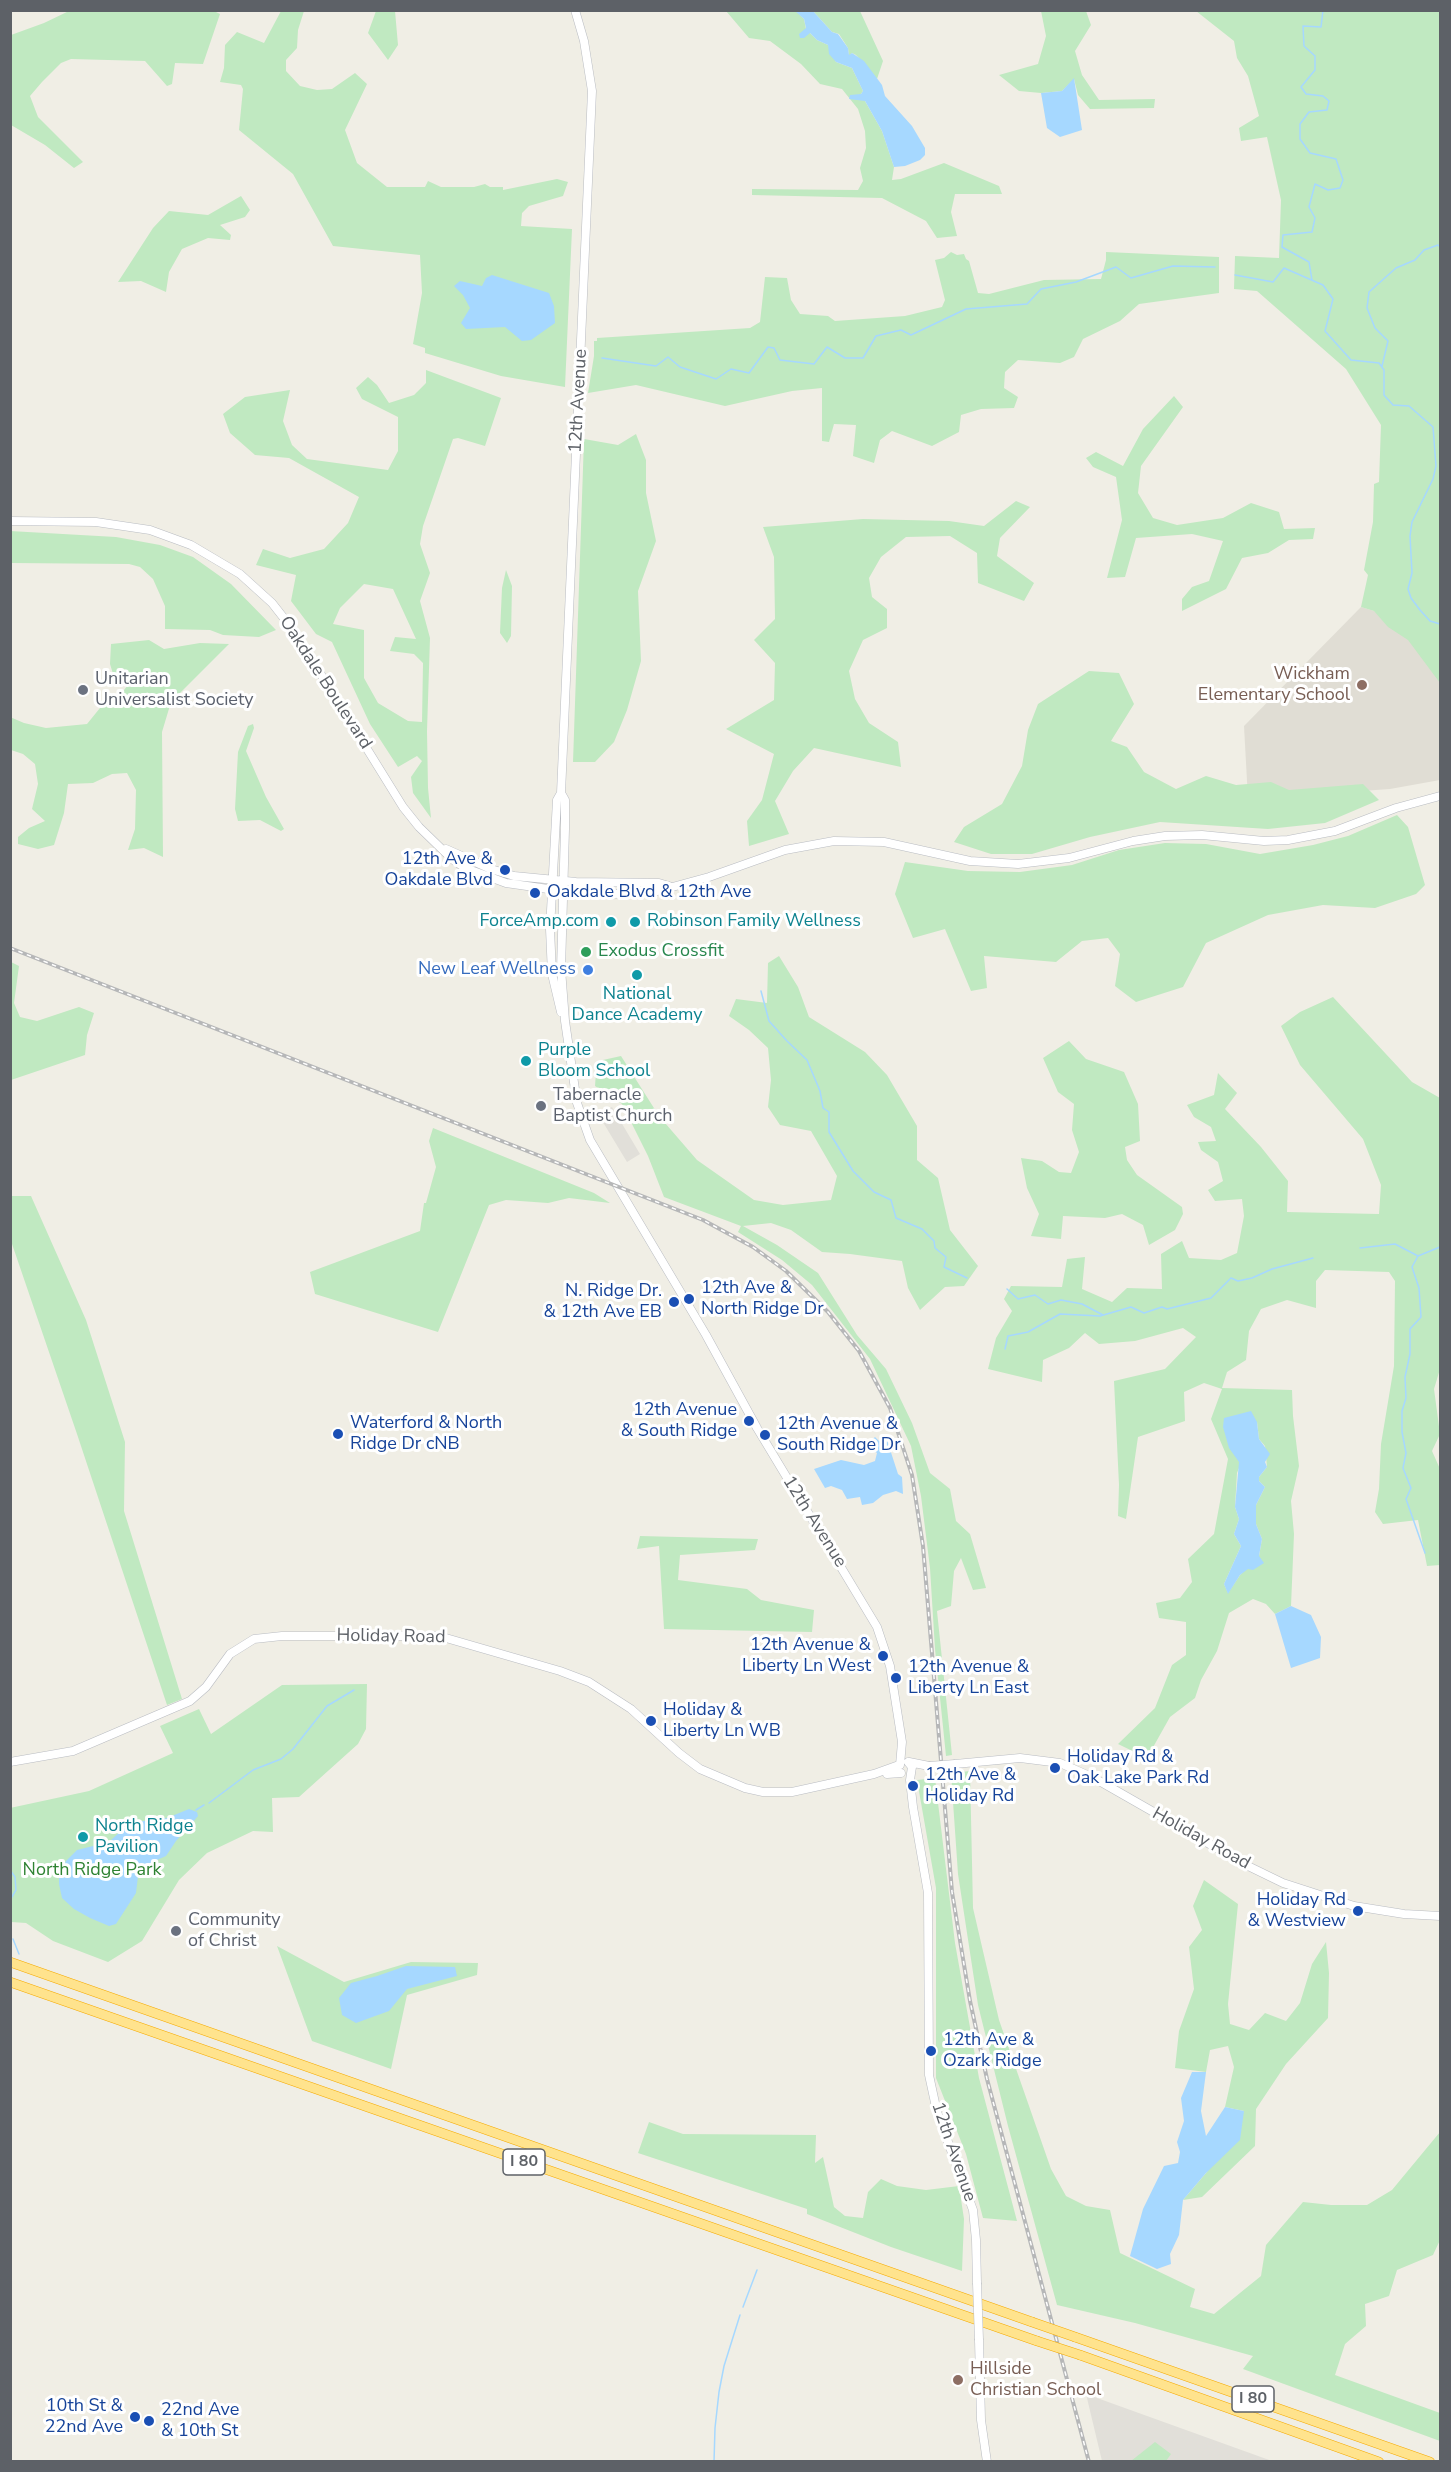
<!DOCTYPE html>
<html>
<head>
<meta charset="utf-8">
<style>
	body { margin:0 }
	#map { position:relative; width:1451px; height:2472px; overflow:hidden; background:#f0eee5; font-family:"Nunito Sans",sans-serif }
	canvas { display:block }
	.frame { position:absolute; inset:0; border:12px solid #5d6167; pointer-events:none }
</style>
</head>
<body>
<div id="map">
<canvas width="1451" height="2472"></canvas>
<div class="frame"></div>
</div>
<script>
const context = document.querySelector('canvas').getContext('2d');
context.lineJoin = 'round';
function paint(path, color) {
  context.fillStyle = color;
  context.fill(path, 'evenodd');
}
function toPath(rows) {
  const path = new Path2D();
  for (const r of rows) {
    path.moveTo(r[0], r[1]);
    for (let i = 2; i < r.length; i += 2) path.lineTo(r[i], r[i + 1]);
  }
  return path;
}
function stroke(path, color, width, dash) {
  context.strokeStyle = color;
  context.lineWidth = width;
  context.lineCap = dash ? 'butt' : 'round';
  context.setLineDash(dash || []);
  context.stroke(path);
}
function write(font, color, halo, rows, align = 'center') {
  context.font = font + ' "Nunito Sans",sans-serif';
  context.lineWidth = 6;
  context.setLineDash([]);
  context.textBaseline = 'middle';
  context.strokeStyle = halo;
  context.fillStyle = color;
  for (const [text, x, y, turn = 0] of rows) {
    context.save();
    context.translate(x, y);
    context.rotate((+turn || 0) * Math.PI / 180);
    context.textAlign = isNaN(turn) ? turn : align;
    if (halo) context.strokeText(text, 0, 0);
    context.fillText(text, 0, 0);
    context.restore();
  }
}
paint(toPath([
	[612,1107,640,1154,627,1162,598,1114],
	[1086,2394,1272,2461,1102,2461]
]), '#e1dfd9');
paint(toPath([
	[1361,607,1427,627,1440,645,1440,780,1390,789,1248,799,1244,726]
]), '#e0ddd4');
paint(toPath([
	[214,11,220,14,203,64,175,63,172,84,167,86,145,61,71,59,61,63,42,82,30,96,38,117,83,162,74,168,45,145,11,125,11,35,44,23,69,11],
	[281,11,304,11,298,30,297,48,286,60,286,71,300,86,317,90,332,89,355,73,367,84,345,130,357,163,387,187,425,187,428,181,441,187,474,187,485,184,490,187,503,187,503,190,557,179,568,182,563,196,529,206,522,213,521,226,572,229,565,387,501,376,425,353,425,348,413,344,422,293,420,255,333,246,293,174,239,130,243,89,241,85,220,82,224,68,225,45,237,32,264,43],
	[376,11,395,11,398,45,388,60,368,33],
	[726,11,796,11,804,19,806,29,817,40,828,45,836,62,852,68,863,91,861,94,882,131,894,167,892,180,901,179,944,163,999,186,1002,194,955,194,951,212,957,236,937,238,926,221,882,198,752,195,752,189,858,190,863,181,860,168,866,148,865,131,858,109,842,89,820,84,801,64,770,41,749,38],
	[813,11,860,11,883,61,877,79,856,55,852,53,849,56,848,48,839,34,832,32],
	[1041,11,1086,11,1091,25,1075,51,1082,75,1099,100,1155,99,1154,108,1090,109,1078,95,1074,79,1062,91,1041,93,1019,91,999,75,1038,64,1046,36],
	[1196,11,1440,11,1440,683,1408,640,1388,627,1374,611,1361,607,1368,575,1364,570,1373,522,1374,484,1379,482,1381,425,1346,369,1257,291,1234,289,1235,256,1279,258,1281,200,1267,137,1241,141,1239,128,1259,116,1248,76,1237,58,1234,41],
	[241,196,250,210,245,217,220,225,231,235,230,240,208,238,182,249,169,272,166,292,141,281,118,282,153,228,169,211,208,215],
	[951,252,957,255,964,254,966,259,969,261,978,293,989,294,1044,280,1101,279,1106,260,1106,252,1219,257,1219,293,1139,304,1120,321,1083,339,1074,357,1060,363,1018,360,1005,372,1004,388,1018,397,1014,408,981,409,961,415,959,432,932,446,892,431,880,440,874,463,853,456,856,425,834,424,829,442,822,441,822,388,792,391,725,406,636,385,588,393,594,356,594,341,597,341,597,338,750,328,760,322,765,277,787,278,791,300,800,314,828,316,835,321,905,316,942,307,945,300,935,260,944,258],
	[426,370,501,398,485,446,458,438,453,439,423,526,420,544,430,573,420,601,430,638,427,731,428,788,431,818,413,793,411,777,422,761,417,756,398,767,370,724,332,642,316,634,291,601,296,575,256,565,263,549,290,558,324,549,348,523,359,497,289,458,255,455,230,433,223,414,245,397,290,390,283,421,292,445,307,459,388,470,398,451,398,417,362,399,356,388,368,377,377,385,389,403,414,395,426,383],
	[364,584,393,589,416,639,395,637,390,651,414,654,423,663,422,722,408,721,378,703,364,678,364,630,333,624,340,608],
	[1174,396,1183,407,1141,466,1138,493,1153,518,1177,525,1223,518,1251,503,1279,512,1284,529,1315,528,1313,539,1289,540,1268,553,1242,558,1226,589,1182,611,1182,599,1192,587,1209,581,1223,541,1192,534,1136,538,1125,577,1107,578,1122,520,1116,477,1093,467,1086,458,1096,452,1123,466,1143,429],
	[636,434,646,460,646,493,656,541,638,591,641,661,627,710,614,742,595,762,573,762,584,439,618,445],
	[1016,501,1030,507,1000,538,997,556,1034,583,1024,601,978,583,977,553,950,536,906,537,881,557,869,578,872,597,887,609,887,628,863,640,849,671,855,699,869,723,898,742,901,767,814,748,793,771,775,801,789,834,749,846,747,821,762,800,774,754,726,729,774,700,775,663,754,640,775,619,774,557,763,527,863,519,949,521,984,526],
	[10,531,116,537,160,545,193,557,231,584,276,630,259,637,223,635,210,630,165,629,165,606,153,579,140,567,129,564,11,563],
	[506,570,512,586,511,636,507,643,500,633,502,588],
	[149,640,164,649,200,643,229,644,171,702,162,732,163,857,144,848,128,850,135,829,136,790,127,773,112,774,93,783,68,784,64,813,54,845,38,849,18,844,18,837,29,828,45,821,32,809,38,784,35,764,23,754,11,750,10,717,24,723,46,728,87,724,100,708,120,695,128,685,114,677,110,664,111,644],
	[1089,671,1119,673,1134,704,1111,741,1127,747,1144,772,1176,789,1206,776,1236,785,1271,782,1289,790,1363,784,1379,800,1325,823,1268,829,1160,822,1090,837,1032,854,991,854,954,842,964,827,1002,804,1022,766,1028,730,1038,704],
	[253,724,254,728,246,751,266,797,284,829,281,831,260,820,238,821,235,809,238,752,248,726],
	[1397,815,1408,827,1425,885,1416,894,1375,908,1323,905,1268,915,1206,943,1183,987,1136,1002,1115,986,1120,954,1108,938,1082,941,1056,962,984,956,987,988,971,991,945,929,913,938,895,894,905,862,968,871,1020,872,1072,865,1119,850,1165,843,1206,844,1260,854,1313,845,1348,836],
	[779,956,798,987,809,1017,865,1052,887,1075,917,1126,917,1160,938,1178,950,1230,978,1266,964,1286,945,1287,920,1310,908,1288,902,1261,850,1254,822,1252,791,1230,771,1223,743,1226,777,1245,818,1273,857,1335,886,1369,912,1423,930,1473,950,1489,956,1521,970,1534,986,1588,973,1590,961,1558,954,1571,951,1606,937,1611,952,1755,946,1756,935,1649,930,1568,921,1496,911,1446,870,1359,812,1285,782,1260,738,1232,741,1226,664,1197,648,1156,622,1104,595,1086,596,1072,603,1060,621,1056,659,1116,697,1160,754,1200,783,1205,831,1200,837,1176,811,1131,780,1125,768,1107,771,1080,768,1048,749,1030,729,1016,736,999,767,1003,768,963],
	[11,962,19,966,14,1003,20,1017,37,1021,79,1007,94,1013,87,1035,85,1055,11,1080],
	[1333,997,1412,1082,1440,1098,1440,1369,1434,1389,1440,1434,1432,1451,1440,1469,1440,1565,1427,1566,1418,1520,1383,1524,1375,1512,1379,1489,1381,1444,1394,1366,1395,1281,1389,1272,1325,1270,1316,1281,1316,1308,1287,1300,1261,1309,1249,1331,1246,1360,1227,1372,1222,1388,1292,1390,1293,1416,1299,1466,1291,1501,1294,1534,1291,1606,1275,1614,1266,1604,1253,1599,1229,1613,1217,1651,1201,1680,1195,1698,1170,1717,1147,1758,1118,1744,1155,1708,1172,1665,1186,1655,1186,1622,1159,1618,1156,1603,1180,1598,1192,1582,1188,1559,1214,1534,1228,1459,1211,1419,1222,1389,1204,1383,1184,1392,1185,1421,1138,1437,1126,1519,1118,1516,1119,1485,1114,1381,1165,1369,1196,1337,1183,1328,1135,1341,1099,1344,1085,1333,1069,1348,1043,1360,1042,1382,988,1369,996,1338,1012,1311,1004,1299,1011,1286,1062,1287,1067,1259,1085,1257,1082,1289,1112,1302,1127,1288,1162,1289,1161,1254,1182,1241,1189,1258,1221,1260,1237,1253,1244,1216,1242,1199,1215,1201,1208,1190,1223,1181,1218,1162,1201,1150,1198,1142,1216,1141,1211,1127,1194,1117,1187,1105,1214,1095,1218,1073,1237,1093,1225,1109,1261,1147,1288,1181,1287,1212,1379,1214,1381,1185,1363,1139,1300,1065,1281,1026,1300,1012],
	[1257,1422,1259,1439,1265,1446,1267,1467,1259,1477,1259,1481,1265,1487,1256,1505,1256,1524,1262,1539,1259,1556,1240,1575,1228,1593,1224,1584,1241,1546,1234,1534,1239,1519,1235,1507,1237,1473],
	[1069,1041,1086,1059,1124,1072,1138,1104,1140,1141,1125,1147,1127,1160,1137,1175,1182,1207,1183,1214,1175,1230,1149,1245,1143,1225,1122,1214,1105,1218,1063,1216,1061,1239,1031,1236,1039,1214,1027,1188,1021,1158,1042,1161,1059,1172,1071,1173,1079,1152,1072,1130,1074,1104,1058,1092,1043,1058],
	[433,1128,594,1193,610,1203,569,1198,548,1203,506,1200,489,1205,438,1332,315,1294,310,1272,420,1231,424,1203,426,1203,436,1167,429,1141],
	[10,1196,31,1196,86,1320,125,1442,124,1511,182,1699,167,1705,77,1434,11,1241],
	[640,1536,758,1539,755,1550,680,1555,678,1580,747,1589,761,1600,814,1610,812,1632,664,1629,659,1546,637,1549],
	[367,1684,366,1729,358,1744,299,1797,272,1798,273,1832,253,1831,207,1853,179,1880,142,1941,108,1962,53,1941,26,1923,11,1922,10,1808,89,1791,173,1753,160,1726,199,1709,211,1734,282,1685],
	[970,1771,973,1908,999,2020,1051,2169,1066,2196,1086,2206,1110,2210,1120,2253,1195,2289,1190,2307,1214,2314,1261,2276,1266,2245,1303,2202,1331,2205,1367,2205,1392,2190,1440,2132,1440,2240,1433,2255,1397,2270,1389,2296,1365,2304,1366,2326,1345,2344,1335,2375,1440,2413,1440,2441,1243,2369,1253,2356,1135,2323,1057,2305,1008,2126,978,2005,958,1874,951,1773],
	[935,1778,955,1943,979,2078,1017,2221,983,2218,966,2154,936,2078,936,1888,917,1780],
	[1204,1880,1238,1904,1228,2004,1230,2024,1249,2030,1265,2013,1286,2021,1300,2003,1312,1964,1326,1942,1329,1973,1328,2018,1286,2064,1256,2109,1255,2146,1202,2197,1183,2200,1206,2173,1244,2111,1225,2107,1234,2067,1228,2046,1210,2050,1206,2072,1175,2068,1179,2031,1194,1989,1189,1947,1202,1930,1193,1906],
	[277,1946,344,1982,411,1962,478,1963,477,1975,407,1995,391,2069,312,2041],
	[649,2122,683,2134,816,2135,815,2163,823,2157,834,2207,845,2216,863,2218,868,2192,881,2179,897,2186,926,2190,959,2186,964,2219,962,2271,891,2247,807,2214,807,2209,638,2153],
	[1155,2442,1171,2454,1166,2461,1131,2461]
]), '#c0e9c1');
paint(toPath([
	[795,11,813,11,832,32,838,34,848,48,849,55,852,53,864,61,882,85,885,96,912,126,925,148,925,155,920,160,905,166,894,167,882,131,865,101,849,99,850,95,861,94,863,91,852,68,836,62,829,54,828,45,817,40,810,33,804,38,800,38,799,34,806,28,804,19],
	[1074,78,1082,130,1060,137,1047,128,1041,93,1062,91],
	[492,275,549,293,554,306,555,323,531,340,522,341,505,327,466,329,461,323,470,308,463,295,454,286,460,281,482,286,486,278],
	[1251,1411,1257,1422,1259,1439,1270,1454,1265,1462,1267,1467,1259,1477,1259,1481,1265,1487,1256,1505,1256,1524,1262,1539,1259,1556,1264,1563,1253,1570,1248,1569,1240,1575,1228,1594,1224,1584,1241,1546,1234,1534,1239,1519,1235,1507,1239,1462,1229,1448,1223,1427,1224,1418],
	[875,1437,879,1441,887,1440,898,1474,902,1477,903,1494,896,1491,883,1495,873,1503,862,1505,860,1497,847,1499,842,1490,831,1486,825,1488,814,1469,841,1460,864,1465,875,1461,877,1453,866,1445],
	[1291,1606,1311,1615,1321,1637,1320,1658,1291,1668,1275,1614],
	[189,1809,197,1812,198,1816,176,1841,166,1856,139,1868,136,1893,116,1924,109,1926,90,1918,74,1909,62,1898,59,1884,59,1876,66,1861,77,1850,109,1842,126,1826,135,1822,167,1818],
	[406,1966,455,1967,457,1976,407,1989,389,2011,356,2023,342,2015,339,1998,351,1983,377,1976],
	[1192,2072,1206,2072,1201,2111,1206,2136,1225,2107,1244,2111,1240,2140,1206,2173,1183,2200,1179,2235,1170,2254,1171,2264,1157,2269,1130,2256,1143,2209,1164,2166,1178,2163,1180,2152,1177,2142,1184,2121,1181,2098]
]), '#a6d8ff');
stroke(toPath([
	[1235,275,1273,282,1284,268,1323,285,1333,299,1325,331,1351,360,1379,363,1384,370,1384,395,1393,405,1409,406,1433,427,1436,466,1433,479,1412,522,1410,536,1412,573,1408,589,1411,598,1420,610,1430,621,1440,624],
	[1312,280,1309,262,1282,247,1283,235,1312,232,1315,218,1309,207,1315,184,1328,190,1340,188,1343,180,1336,159,1310,153,1300,139,1300,124,1309,112,1327,110,1329,101,1323,96,1306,94,1301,87,1315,70,1315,56,1304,46,1303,26,1321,27,1323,10],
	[602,358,656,366,668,357,680,367,716,379,731,369,749,373,768,347,774,348,780,360,814,364,827,347,845,358,863,358,876,336,901,330,911,335,966,309,1027,304,1041,289,1076,282,1116,267,1131,278,1173,266,1215,267],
	[1382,366,1388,341,1375,328,1367,308,1369,292,1396,268,1415,260,1424,250,1438,245,1440,247],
	[761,991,769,1021,787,1041,807,1060,820,1091,823,1108,829,1112,829,1132,853,1171,874,1192,891,1200,896,1218,922,1229,934,1241,935,1248,946,1257,944,1267,967,1278],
	[1360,1248,1395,1244,1418,1256,1440,1247],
	[1418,1256,1412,1267,1419,1288,1421,1317,1410,1329,1410,1354,1405,1377,1406,1398,1402,1411,1402,1432,1406,1453,1403,1468,1411,1488,1406,1499,1425,1553],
	[1007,1289,1018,1299,1035,1295,1048,1304,1061,1300,1082,1304,1103,1315],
	[1005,1349,1008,1336,1028,1332,1060,1314,1100,1316,1131,1307,1144,1313,1162,1307,1167,1309,1211,1298,1231,1278,1238,1281,1252,1278,1272,1269,1313,1258],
	[209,1803,253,1770,281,1759,293,1749,327,1706,354,1690],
	[196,1810,204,1805],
	[10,1870,15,1877,16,1890,10,1900],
	[13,1939,19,1954],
	[743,2307,757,2270],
	[714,2462,715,2428,719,2392,724,2366,740,2315]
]), '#a6d8ff', 1.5);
const secondary = toPath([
	[575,10,584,41,592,91,561,793,565,800,565,829,561,969,565,1021,577,1103,590,1140,706,1335,757,1428,877,1627,890,1666,902,1742,900,1765],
	[10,521,96,522,150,530,191,545,240,574,272,603,294,631,403,807,419,827,452,859,465,868,506,883,562,891,619,894,654,892,709,877,785,850,834,841,884,842,970,861,1018,864,1069,858,1133,841,1165,836,1202,835,1264,841,1288,840,1335,831,1396,808,1440,796],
	[446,849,491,869,514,876,576,882,659,883,669,886],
	[561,1012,552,974,550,929,557,800,561,793],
	[10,1762,73,1751,190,1701,206,1687,230,1654,254,1639,282,1636,439,1636,560,1671,589,1682,631,1709,679,1753,700,1769,745,1788,763,1792,792,1792,874,1774,899,1765],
	[908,1762,912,1767,910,1780,913,1807,928,1893,929,2075,937,2112,973,2210,976,2240,977,2283],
	[909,1762,929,1766],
	[955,1764,1020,1758,1060,1763,1094,1778,1248,1866,1283,1883,1354,1906,1404,1914,1440,1916],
	[887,1774,901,1773],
	[979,2340,981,2420,987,2462]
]);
const highway = toPath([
	[10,1962,1032,2322],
	[10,1982,1037,2341],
	[1075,2337,1430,2462],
	[1080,2355,1379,2462]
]);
stroke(secondary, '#b9bcc2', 9);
stroke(highway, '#f5aa00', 10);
stroke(secondary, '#fff', 8);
stroke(highway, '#ffe38d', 9);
const rail = toPath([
	[10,948,703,1220,753,1247,786,1271,828,1312,859,1351,890,1408,912,1475,923,1546,952,1892,970,2001,987,2079,1089,2462]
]);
stroke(rail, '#b6b7b8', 4);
stroke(rail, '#fff', 1.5, [4.5]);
const secondaryBridge = toPath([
	[929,1766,955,1764],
	[977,2283,979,2340]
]);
const highwayBridge = toPath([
	[1032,2322,1075,2337],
	[1037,2341,1080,2355]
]);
stroke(secondaryBridge, '#b9bcc2', 9, []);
stroke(highwayBridge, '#f5aa00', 10, []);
stroke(secondaryBridge, '#fff', 8);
stroke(highwayBridge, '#ffe38d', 9);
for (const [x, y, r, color] of [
	[1362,685,6,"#8d6e63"],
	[83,690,6,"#6b7280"],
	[505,870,6,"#1a4fb4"],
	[535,893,6,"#1a4fb4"],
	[611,922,6,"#0f9aa8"],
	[635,922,6,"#0f9aa8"],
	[586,952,6,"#2e9e5b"],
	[588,970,6,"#3f7fe0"],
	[637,975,6,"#0f9aa8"],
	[526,1061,6,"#0f9aa8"],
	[541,1106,6,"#6b7280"],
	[689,1299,6,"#1a4fb4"],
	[674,1302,6,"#1a4fb4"],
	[749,1421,6,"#1a4fb4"],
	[338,1434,6,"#1a4fb4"],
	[765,1435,6,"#1a4fb4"],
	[883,1656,6,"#1a4fb4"],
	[896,1678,6,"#1a4fb4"],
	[651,1721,6,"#1a4fb4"],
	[1055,1768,6,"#1a4fb4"],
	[913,1786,6,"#1a4fb4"],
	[83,1837,6,"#0f9aa8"],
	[1358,1911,6,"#1a4fb4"],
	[176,1931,6,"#6b7280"],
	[931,2051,6,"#1a4fb4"],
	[958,2380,6,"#8d6e63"],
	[135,2417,6,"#1a4fb4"],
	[149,2421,6,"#1a4fb4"]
]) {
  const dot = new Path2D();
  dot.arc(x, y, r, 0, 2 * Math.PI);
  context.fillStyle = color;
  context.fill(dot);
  stroke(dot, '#fff', 2);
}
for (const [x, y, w] of [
	[524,2162,42],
	[1253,2399,42]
]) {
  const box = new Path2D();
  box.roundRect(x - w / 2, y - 13, w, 26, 4.5);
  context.fillStyle = '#fff';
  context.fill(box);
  stroke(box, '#5d6167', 1.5);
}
write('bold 16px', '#5d6167', null, [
	["I 80",524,2162],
	["I 80",1253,2399]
]);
write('18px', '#5d6167', '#fff', [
	["12th Avenue",579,401,-87],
	["Oakdale Boulevard",325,683,57],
	["12th Avenue",814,1522,58],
	["Holiday Road",391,1637,1],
	["Holiday Road",1201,1839,29],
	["12th Avenue",953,2152,71]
]);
write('18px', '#785e54', '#fff', [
	["Wickham",1350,675],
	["Elementary School",1350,696],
	["Hillside",970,2370,"left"],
	["Christian School",970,2391,"left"]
], 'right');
write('18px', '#5b616d', '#fff', [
	["Unitarian",95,680],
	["Universalist Society",95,701],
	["Tabernacle",553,1096],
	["Baptist Church",553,1117],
	["Community",188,1921],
	["of Christ",188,1942]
], 'left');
write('18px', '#164399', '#fff', [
	["12th Ave &",493,860,"right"],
	["Oakdale Blvd",493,881,"right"],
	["Oakdale Blvd & 12th Ave",547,893],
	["12th Ave &",701,1289],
	["North Ridge Dr",701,1310],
	["N. Ridge Dr.",662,1292,"right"],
	["& 12th Ave EB",662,1313,"right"],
	["12th Avenue",737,1411,"right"],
	["& South Ridge",737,1432,"right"],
	["Waterford & North",350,1424],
	["Ridge Dr cNB",350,1445],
	["12th Avenue &",777,1425],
	["South Ridge Dr",777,1446],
	["12th Avenue &",871,1646,"right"],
	["Liberty Ln West",871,1667,"right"],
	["12th Avenue &",908,1668],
	["Liberty Ln East",908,1689],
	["Holiday &",663,1711],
	["Liberty Ln WB",663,1732],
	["Holiday Rd &",1067,1758],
	["Oak Lake Park Rd",1067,1779],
	["12th Ave &",925,1776],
	["Holiday Rd",925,1797],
	["Holiday Rd",1346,1901,"right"],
	["& Westview",1346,1922,"right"],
	["12th Ave &",943,2041],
	["Ozark Ridge",943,2062],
	["10th St &",123,2407,"right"],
	["22nd Ave",123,2428,"right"],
	["22nd Ave",161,2411],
	["& 10th St",161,2432]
], 'left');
write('18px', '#0d838f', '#fff', [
	["ForceAmp.com",599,922,"right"],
	["Robinson Family Wellness",647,922],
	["National",637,995,"center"],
	["Dance Academy",637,1016,"center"],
	["Purple",538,1051],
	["Bloom School",538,1072],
	["North Ridge",95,1827],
	["Pavilion",95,1848]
], 'left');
write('18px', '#27864d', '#fff', [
	["Exodus Crossfit",598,952]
], 'left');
write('18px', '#366cbe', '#fff', [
	["New Leaf Wellness",576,970]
], 'right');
write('18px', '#2f8333', '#fff', [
	["North Ridge Park",92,1871]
]);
</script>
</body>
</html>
